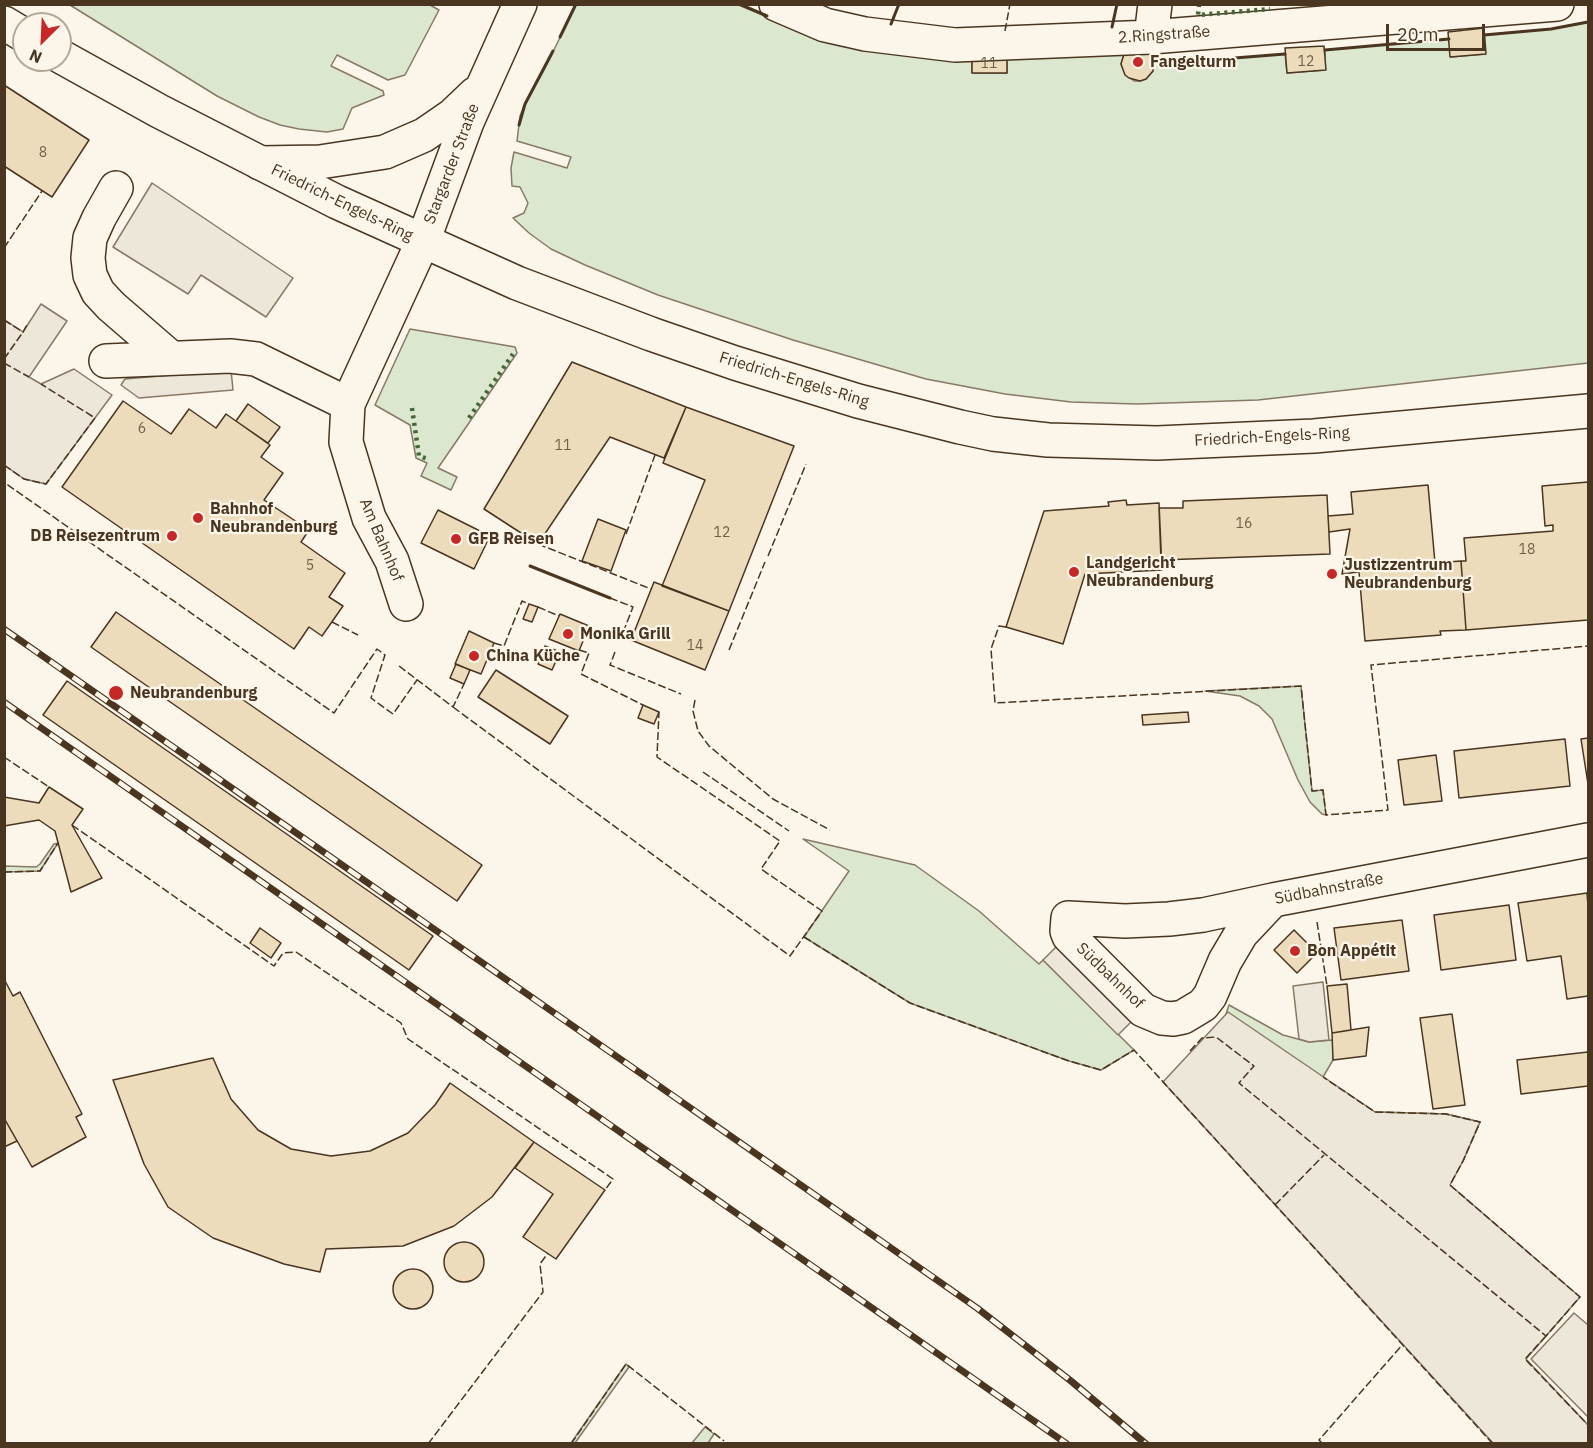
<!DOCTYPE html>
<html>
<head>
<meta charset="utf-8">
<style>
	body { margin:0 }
	#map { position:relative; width:1593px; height:1448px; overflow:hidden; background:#fbf6e9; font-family:"IBM Plex Sans",sans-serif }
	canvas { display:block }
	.frame { position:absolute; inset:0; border:6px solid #4a3520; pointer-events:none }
	.north { position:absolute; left:12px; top:12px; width:60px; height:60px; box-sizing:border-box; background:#fbf6e9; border:2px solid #b4a999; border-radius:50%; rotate:204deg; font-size:16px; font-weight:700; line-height:24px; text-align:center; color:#4a3520 }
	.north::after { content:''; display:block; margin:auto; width:21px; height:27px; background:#c62828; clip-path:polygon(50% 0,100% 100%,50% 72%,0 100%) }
	.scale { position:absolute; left:1386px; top:24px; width:99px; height:27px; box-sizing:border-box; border:3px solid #4a3520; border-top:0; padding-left:8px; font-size:18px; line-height:21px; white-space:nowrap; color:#4a3520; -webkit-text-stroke:4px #fbf6e9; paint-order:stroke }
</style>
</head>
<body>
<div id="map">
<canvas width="1593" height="1448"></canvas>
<div class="frame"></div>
<div class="north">N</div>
<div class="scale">20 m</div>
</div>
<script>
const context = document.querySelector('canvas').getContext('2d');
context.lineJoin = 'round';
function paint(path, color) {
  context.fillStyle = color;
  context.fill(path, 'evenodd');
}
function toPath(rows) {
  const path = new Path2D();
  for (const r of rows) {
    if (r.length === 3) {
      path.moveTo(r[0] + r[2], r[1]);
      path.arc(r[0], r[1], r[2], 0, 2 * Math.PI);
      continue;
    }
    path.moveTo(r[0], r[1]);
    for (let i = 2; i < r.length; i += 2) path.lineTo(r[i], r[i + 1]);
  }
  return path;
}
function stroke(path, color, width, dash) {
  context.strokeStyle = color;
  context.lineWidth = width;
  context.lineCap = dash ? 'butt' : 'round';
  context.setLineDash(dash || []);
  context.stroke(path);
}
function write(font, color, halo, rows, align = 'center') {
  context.font = font + ' "IBM Plex Sans",sans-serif';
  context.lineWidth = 4.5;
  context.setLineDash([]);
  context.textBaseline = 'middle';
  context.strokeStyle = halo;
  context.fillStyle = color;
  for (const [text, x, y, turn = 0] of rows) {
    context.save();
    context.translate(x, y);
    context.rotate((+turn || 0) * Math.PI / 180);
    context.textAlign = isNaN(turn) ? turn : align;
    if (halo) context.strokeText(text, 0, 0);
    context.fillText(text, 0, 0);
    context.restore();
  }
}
const green = toPath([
	[428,4,439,10,405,75,388,80,337,55,331,66,383,91,384,95,352,108,343,129,327,132,299,129,280,125,259,117,217,96,70,5,428,4],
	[576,5,739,5,813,35,972,55,972,73,1007,73,1007,55,1124,54,1121,64,1125,74,1134,81,1140,81,1146,79,1153,71,1154,59,1222,59,1285,54,1287,73,1325,70,1325,50,1449,39,1451,57,1485,54,1484,35,1551,29,1588,22,1588,363,1258,400,1137,404,1071,402,1005,394,926,379,793,340,658,295,585,265,551,249,529,233,513,218,524,213,528,203,520,187,512,186,511,168,514,152,567,168,571,157,517,141,520,116,525,104,544,70,576,5],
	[410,329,515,347,517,353,438,468,457,477,451,490,421,476,427,463,416,458,410,425,375,405,410,329],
	[1301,686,1312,791,1323,790,1326,815,1322,814,1310,802,1298,780,1272,719,1259,706,1240,696,1205,691,1301,686],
	[803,839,915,865,979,911,1039,964,1043,960,1134,1050,1101,1070,1069,1061,910,1003,804,937,849,871,803,839],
	[58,843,40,871,5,872,4,866,36,867,40,864,54,844,58,843],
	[1229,1005,1283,1035,1309,1042,1333,1040,1333,1060,1323,1077,1375,1112,1446,1114,1480,1122,1463,1161,1424,1131,1395,1142,1226,1014,1229,1005],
	[626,1364,629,1367,575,1443,571,1443,626,1364],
	[705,1427,714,1434,708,1443,692,1443,705,1427]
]);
paint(green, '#dce7d0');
stroke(green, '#887966', 1.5);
const parking = toPath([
	[152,183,293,278,266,317,201,275,188,294,113,247,152,183],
	[41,304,67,321,29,377,41,384,74,369,112,395,46,484,24,479,4,465,5,320,23,332,41,304],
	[231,370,233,390,139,398,121,385,125,379,231,370],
	[1060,943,1135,1018,1118,1035,1043,960,1060,943],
	[1323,982,1329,1040,1309,1042,1299,1039,1293,986,1323,982],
	[1228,1012,1375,1112,1446,1114,1480,1122,1463,1161,1450,1185,1580,1297,1526,1359,1588,1425,1588,1443,1493,1443,1163,1082,1228,1012],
	[1574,1313,1588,1325,1588,1417,1531,1359,1574,1313]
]);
paint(parking, '#ede7d9');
stroke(parking, '#887966', 1.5);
const building = toPath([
	[1484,28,1486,54,1450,57,1448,32,1484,28],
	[1324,46,1326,70,1287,73,1285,48,1324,46],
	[1148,50,1154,59,1153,71,1146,79,1140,81,1129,78,1125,75,1121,64,1124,54,1148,50],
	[972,51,1007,51,1007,73,972,73,972,51],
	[4,85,89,140,52,197,4,166,4,85],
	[572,362,686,407,664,458,610,437,538,544,484,509,572,362],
	[123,401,171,434,189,409,216,428,226,414,270,445,261,457,283,473,264,500,309,530,301,542,345,573,329,597,343,606,322,636,309,627,294,649,62,487,123,401],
	[248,404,280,427,268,443,236,421,248,404],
	[686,407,794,446,729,611,662,586,705,480,663,463,686,407],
	[1588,482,1588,620,1466,630,1461,561,1466,561,1464,538,1553,531,1553,525,1545,526,1542,486,1588,482],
	[1428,485,1435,563,1461,561,1466,630,1440,631,1441,635,1365,641,1359,572,1342,574,1350,529,1329,532,1328,516,1353,514,1351,492,1428,485],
	[1327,495,1330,554,1161,560,1159,508,1183,508,1183,501,1327,495],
	[1126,500,1127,505,1159,503,1162,570,1085,574,1063,644,1006,627,1044,511,1109,506,1108,502,1126,500],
	[438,510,490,536,474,569,421,543,438,510],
	[598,519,626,530,611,571,582,561,598,519],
	[654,582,729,611,705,670,631,640,654,582],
	[529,604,538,607,532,622,523,619,529,604],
	[116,612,482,865,457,901,91,647,116,612],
	[560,614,589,626,579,651,549,639,560,614],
	[469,631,494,643,481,674,455,664,469,631],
	[545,646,560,652,552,670,538,664,545,646],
	[456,664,470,670,464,684,450,678,456,664],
	[496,670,568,716,550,744,478,697,496,670],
	[67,681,433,936,409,970,43,715,67,681],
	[643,705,659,712,654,724,638,718,643,705],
	[1188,712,1189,722,1143,725,1142,715,1188,712],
	[1588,738,1588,784,1581,739,1588,738],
	[1565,739,1570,786,1459,798,1454,751,1565,739],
	[1436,755,1442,801,1404,805,1398,760,1436,755],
	[49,787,83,809,72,825,102,878,71,892,55,831,39,820,4,826,4,797,39,803,49,787],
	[1587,893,1588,906,1588,996,1567,999,1561,956,1527,961,1518,903,1587,893],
	[1509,905,1516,960,1441,970,1434,915,1509,905],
	[1402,920,1409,971,1341,980,1334,928,1402,920],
	[260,928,281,943,271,958,250,943,260,928],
	[1294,930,1317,953,1297,973,1274,950,1294,930],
	[4,979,13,996,20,992,82,1114,76,1117,86,1137,32,1167,4,1118,4,979],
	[1347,984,1351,1030,1332,1033,1327,986,1347,984],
	[1452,1014,1465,1105,1433,1109,1420,1018,1452,1014],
	[1369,1027,1366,1056,1333,1060,1332,1033,1369,1027],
	[1588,1052,1588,1086,1521,1094,1517,1060,1588,1052],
	[213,1058,231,1099,258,1130,291,1149,331,1156,370,1151,408,1133,435,1105,450,1083,534,1142,492,1197,454,1226,403,1246,326,1249,320,1272,284,1264,213,1238,168,1207,144,1164,113,1080,213,1058],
	[4,1118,17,1141,4,1147,4,1118],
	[534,1142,605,1190,556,1259,523,1237,553,1194,515,1168,534,1142],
	[464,1262,20],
	[413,1289,20]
]);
paint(building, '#ecdcbc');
stroke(building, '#4a3520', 1.5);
const minor = toPath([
	[776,4,825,25,865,34,955,45,1151,37,1557,4],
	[1151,37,1155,4],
	[260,163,320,162,385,152,424,135,453,115,475,94],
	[116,188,99,218,90,238,88,258,90,275,98,292,111,306,170,357],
	[106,361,230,356,256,359,348,404,346,442,369,518,392,561,406,604],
	[348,404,423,241,467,122,520,4],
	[1273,900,1241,934,1225,961,1210,996,1203,1005,1183,1017,1173,1019,1162,1018,1143,1010,1069,936,1067,931,1068,918,1125,921,1169,919,1203,915,1273,900,1588,840]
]);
const major = toPath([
	[4,23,24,35],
	[60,56,159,111,337,202,517,283,651,334,735,363,858,401,960,427,993,434,1048,440,1157,443,1314,436,1588,411]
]);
stroke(minor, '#4a3520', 36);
stroke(major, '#4a3520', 36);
stroke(minor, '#fbf6e9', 33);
stroke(major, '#fbf6e9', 33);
const rail = toPath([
	[4,629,977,1308,1071,1381,1146,1444],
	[4,702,1067,1444]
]);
stroke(rail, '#4a3520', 7);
stroke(rail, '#fbf6e9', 4.5, [14]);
stroke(toPath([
	[1199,4,1198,15,1270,9],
	[412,408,419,456,428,459],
	[469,418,513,354]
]), '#436837', 4.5, [3, 4.5]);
stroke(toPath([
	[1005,31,1010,4],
	[4,248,42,191],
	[4,320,23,332,27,325],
	[4,359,23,332],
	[4,363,29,377],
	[4,465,24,479,46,484,95,418,41,384],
	[4,475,5,483,334,713,377,649,385,655,371,698,393,714,417,680],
	[626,534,655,455],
	[538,544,651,589],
	[768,556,806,464],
	[610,598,633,607,620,640],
	[538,607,559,616],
	[332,622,358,635],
	[1006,627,999,626,991,649,995,703,1301,686,1312,791,1323,790,1326,815,1388,810,1371,665,1588,646],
	[494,643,504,646,522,601,529,604],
	[579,650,589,653,581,674,643,705],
	[729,650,765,562],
	[615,652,610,665,681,694],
	[399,666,453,707,464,684],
	[695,700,693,711,698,731,709,746,773,799,830,830],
	[453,707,790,956,822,911,761,869,780,841,657,757,659,712],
	[4,757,49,787],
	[703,772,789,831],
	[72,825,274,966,283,953,296,952,401,1023,408,1039,613,1179,605,1190],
	[4,872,40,871,58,843],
	[1317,922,1327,986],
	[804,937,910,1003,1069,1061,1101,1070,1134,1050,1493,1444],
	[1190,1051,1202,1038,1216,1037,1254,1066,1239,1083,1546,1336,1580,1297,1450,1185,1463,1161,1480,1122,1446,1114,1375,1112,1323,1077],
	[1275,1205,1324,1155],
	[1546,1336,1525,1359,1588,1425],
	[428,1444,543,1292,540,1264,548,1253],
	[571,1444,626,1364,724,1441],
	[1323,1444,1319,1440,1403,1344]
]), '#4a3520', 1.5, [8, 3]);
stroke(toPath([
	[739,4,767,16],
	[891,24,899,4],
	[1112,27,1117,4],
	[1484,35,1551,29,1588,22],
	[560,37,576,4],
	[1325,50,1449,39],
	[1154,59,1222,59,1285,54],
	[519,125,525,104,553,51],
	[530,566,610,598]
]), '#4a3520', 3);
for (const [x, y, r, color] of [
	[1138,62,6,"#c62828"],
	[198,518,6,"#c62828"],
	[172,536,6,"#c62828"],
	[456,539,6,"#c62828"],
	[1074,572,6,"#c62828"],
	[1332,574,6,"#c62828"],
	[568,634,6,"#c62828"],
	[474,656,6,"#c62828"],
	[116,693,8,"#c62828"],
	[1295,951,6,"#c62828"]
]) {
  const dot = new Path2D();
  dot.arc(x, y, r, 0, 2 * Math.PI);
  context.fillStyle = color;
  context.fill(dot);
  stroke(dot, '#fbf6e9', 2);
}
write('14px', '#725f47', null, [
	["12",1306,62],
	["11",989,64],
	["8",43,153],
	["6",142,429],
	["11",563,446],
	["16",1244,524],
	["12",722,533],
	["18",1527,550],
	["5",310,566],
	["14",695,646]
]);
write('16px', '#4a3520', '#fbf6e9', [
	["2.Ringstraße",1164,35,-4],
	["Stargarder Straße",452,164,-69],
	["Friedrich-Engels-Ring",342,203,26],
	["Friedrich-Engels-Ring",794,380,17],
	["Friedrich-Engels-Ring",1272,437,-3],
	["Am Bahnhof",381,540,67],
	["Südbahnstraße",1329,889,-11],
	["Südbahnhof",1110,976,44]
]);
write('bold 16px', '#4a3520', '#fbf6e9', [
	["Fangelturm",1150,62],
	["Bahnhof",210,509],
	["Neubrandenburg",210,527],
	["DB Reisezentrum",160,536,"right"],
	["GFB Reisen",468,539],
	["Landgericht",1086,563],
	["Neubrandenburg",1086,581],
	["Justizzentrum",1344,565],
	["Neubrandenburg",1344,583],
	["Monika Grill",580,634],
	["China Küche",486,656],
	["Neubrandenburg",130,693],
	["Bon Appétit",1307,951]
], 'left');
</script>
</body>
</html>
